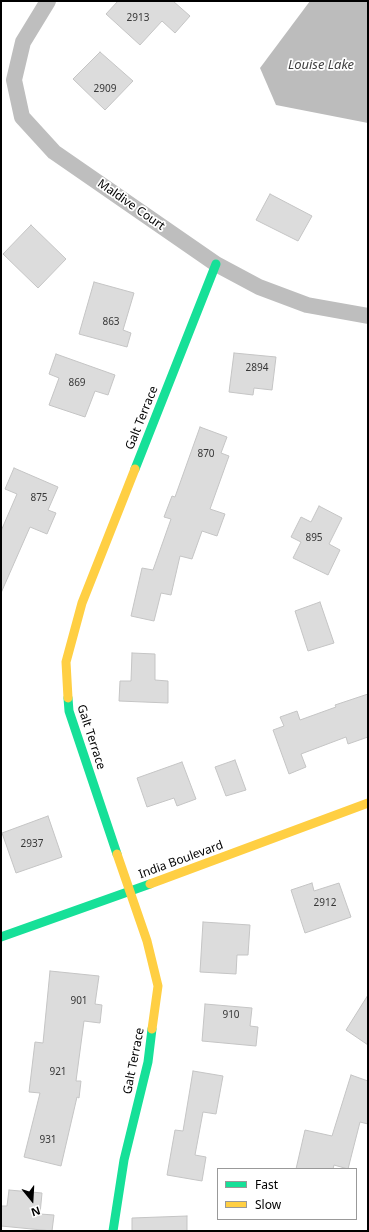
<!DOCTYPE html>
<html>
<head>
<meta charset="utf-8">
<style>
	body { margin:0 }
	#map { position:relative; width:369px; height:1232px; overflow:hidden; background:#fff; font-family:"Noto Sans",sans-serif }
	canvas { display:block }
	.frame { position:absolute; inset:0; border:2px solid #000; pointer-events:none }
	.legend { position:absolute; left:217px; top:1168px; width:140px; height:52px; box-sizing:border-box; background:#fff; border:1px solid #999; margin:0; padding:5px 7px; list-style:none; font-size:12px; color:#000 }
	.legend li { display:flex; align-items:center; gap:8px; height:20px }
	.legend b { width:20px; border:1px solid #999 }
	.north { position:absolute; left:12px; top:1180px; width:40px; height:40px; -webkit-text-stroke:3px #fff; paint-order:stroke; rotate:162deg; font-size:11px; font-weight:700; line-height:16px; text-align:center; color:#000 }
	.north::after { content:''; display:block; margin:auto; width:14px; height:18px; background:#000; clip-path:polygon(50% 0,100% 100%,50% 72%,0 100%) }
</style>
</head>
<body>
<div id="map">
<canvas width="369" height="1232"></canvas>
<div class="frame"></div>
<ul class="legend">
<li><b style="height:5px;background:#16e098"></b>Fast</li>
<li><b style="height:5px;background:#ffcf43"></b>Slow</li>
</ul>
<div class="north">N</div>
</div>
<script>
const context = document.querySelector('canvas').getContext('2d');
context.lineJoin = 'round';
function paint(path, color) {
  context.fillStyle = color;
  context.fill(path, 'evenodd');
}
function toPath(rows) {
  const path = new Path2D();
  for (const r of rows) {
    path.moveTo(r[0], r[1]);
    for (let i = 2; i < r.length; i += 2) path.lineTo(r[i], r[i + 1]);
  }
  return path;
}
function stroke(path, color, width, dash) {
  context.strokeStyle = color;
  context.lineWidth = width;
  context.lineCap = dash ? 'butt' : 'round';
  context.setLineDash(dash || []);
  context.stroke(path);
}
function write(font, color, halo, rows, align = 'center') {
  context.font = font + ' "Noto Sans",sans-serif';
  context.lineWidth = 3.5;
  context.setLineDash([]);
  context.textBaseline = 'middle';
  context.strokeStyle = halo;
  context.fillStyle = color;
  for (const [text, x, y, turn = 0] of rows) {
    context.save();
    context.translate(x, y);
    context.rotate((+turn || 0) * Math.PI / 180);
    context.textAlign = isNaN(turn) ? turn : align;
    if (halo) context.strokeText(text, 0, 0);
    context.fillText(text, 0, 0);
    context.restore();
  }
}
paint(toPath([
	[310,1,368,1,368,123,276,105,260,68]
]), '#bcbcbc');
const building = toPath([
	[118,1,173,1,190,16,175,33,162,21,140,45,106,14,118,1],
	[100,52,133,81,105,110,73,79,100,52],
	[270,194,312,216,298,241,256,220,270,194],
	[31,225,66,259,38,288,3,254,31,225],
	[94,282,134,293,123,330,131,333,127,347,79,334,94,282],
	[234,353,276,357,272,390,254,388,253,395,229,392,234,353],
	[56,354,115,375,108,395,95,391,85,417,49,405,59,378,49,374,56,354],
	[200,427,227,437,221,453,229,456,210,509,225,514,217,536,202,531,192,559,180,556,171,595,161,593,154,621,131,616,142,568,153,570,171,519,164,517,172,496,175,497,200,427],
	[14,468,58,487,48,510,56,513,47,534,30,527,1,593,1,531,17,494,5,489,14,468],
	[319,506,342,518,329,544,340,550,328,575,293,558,301,542,291,537,301,517,311,522,319,506],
	[320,602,334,643,308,651,295,611,320,602],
	[132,653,155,654,155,680,168,681,168,703,119,701,120,681,131,681,132,653],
	[368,694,368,737,348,744,346,737,301,754,306,767,289,774,273,730,284,726,280,717,297,711,300,720,336,707,335,705,368,694],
	[235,760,246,790,226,796,215,767,235,760],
	[182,762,196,799,177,806,174,798,147,807,137,778,182,762],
	[48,816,62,857,16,873,2,833,48,816],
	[312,883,314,891,339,883,351,917,305,933,291,890,312,883],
	[203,922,250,925,248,955,237,955,236,974,200,972,203,922],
	[50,971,99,976,95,1004,102,1005,100,1023,84,1021,76,1081,81,1081,79,1098,77,1097,61,1166,24,1157,40,1093,29,1092,35,1042,43,1043,50,971],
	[368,995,368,1045,346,1030,368,995],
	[205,1004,252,1008,250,1026,258,1027,256,1046,202,1041,205,1004],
	[193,1071,223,1076,216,1114,203,1112,195,1155,206,1157,202,1181,167,1175,175,1130,183,1131,193,1071],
	[351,1075,368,1081,368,1124,360,1122,348,1169,334,1165,333,1169,296,1169,305,1130,332,1136,351,1075],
	[9,1190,42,1193,40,1214,54,1215,52,1231,1,1226,1,1206,7,1206,9,1190],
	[187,1216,187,1231,132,1231,132,1218,187,1216]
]);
paint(building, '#dcdcdc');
stroke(building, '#c5c5c5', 1);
stroke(toPath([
	[48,1,23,42,14,80,22,117,54,152,216,264,259,287,307,305,368,316]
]), '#bebebe', 16);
stroke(toPath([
	[135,469,216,264],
	[68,698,69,711,117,854],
	[1,937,150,884],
	[113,1231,124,1160,148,1062,152,1029]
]), '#16e098', 9);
stroke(toPath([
	[68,698,66,662,82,603,135,469],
	[117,854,147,941,158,986,152,1029],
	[150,884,368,803]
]), '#ffcf43', 9);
write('10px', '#373737', null, [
	["2913",138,18],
	["2909",105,89],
	["863",111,322],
	["2894",257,368],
	["869",77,383],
	["870",206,454],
	["875",39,498],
	["895",314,538],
	["2937",32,844],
	["2912",325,903],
	["901",79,1001],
	["910",231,1015],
	["921",58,1072],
	["931",48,1140]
]);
write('12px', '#000', '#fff', [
	["Maldive Court",131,205,35],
	["Galt Terrace",142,418,-68],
	["Galt Terrace",91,737,72],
	["India Boulevard",181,860,-20],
	["Galt Terrace",134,1061,-79]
]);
write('italic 13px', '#404040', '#fff', [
	["Louise Lake",321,65]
]);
</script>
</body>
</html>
